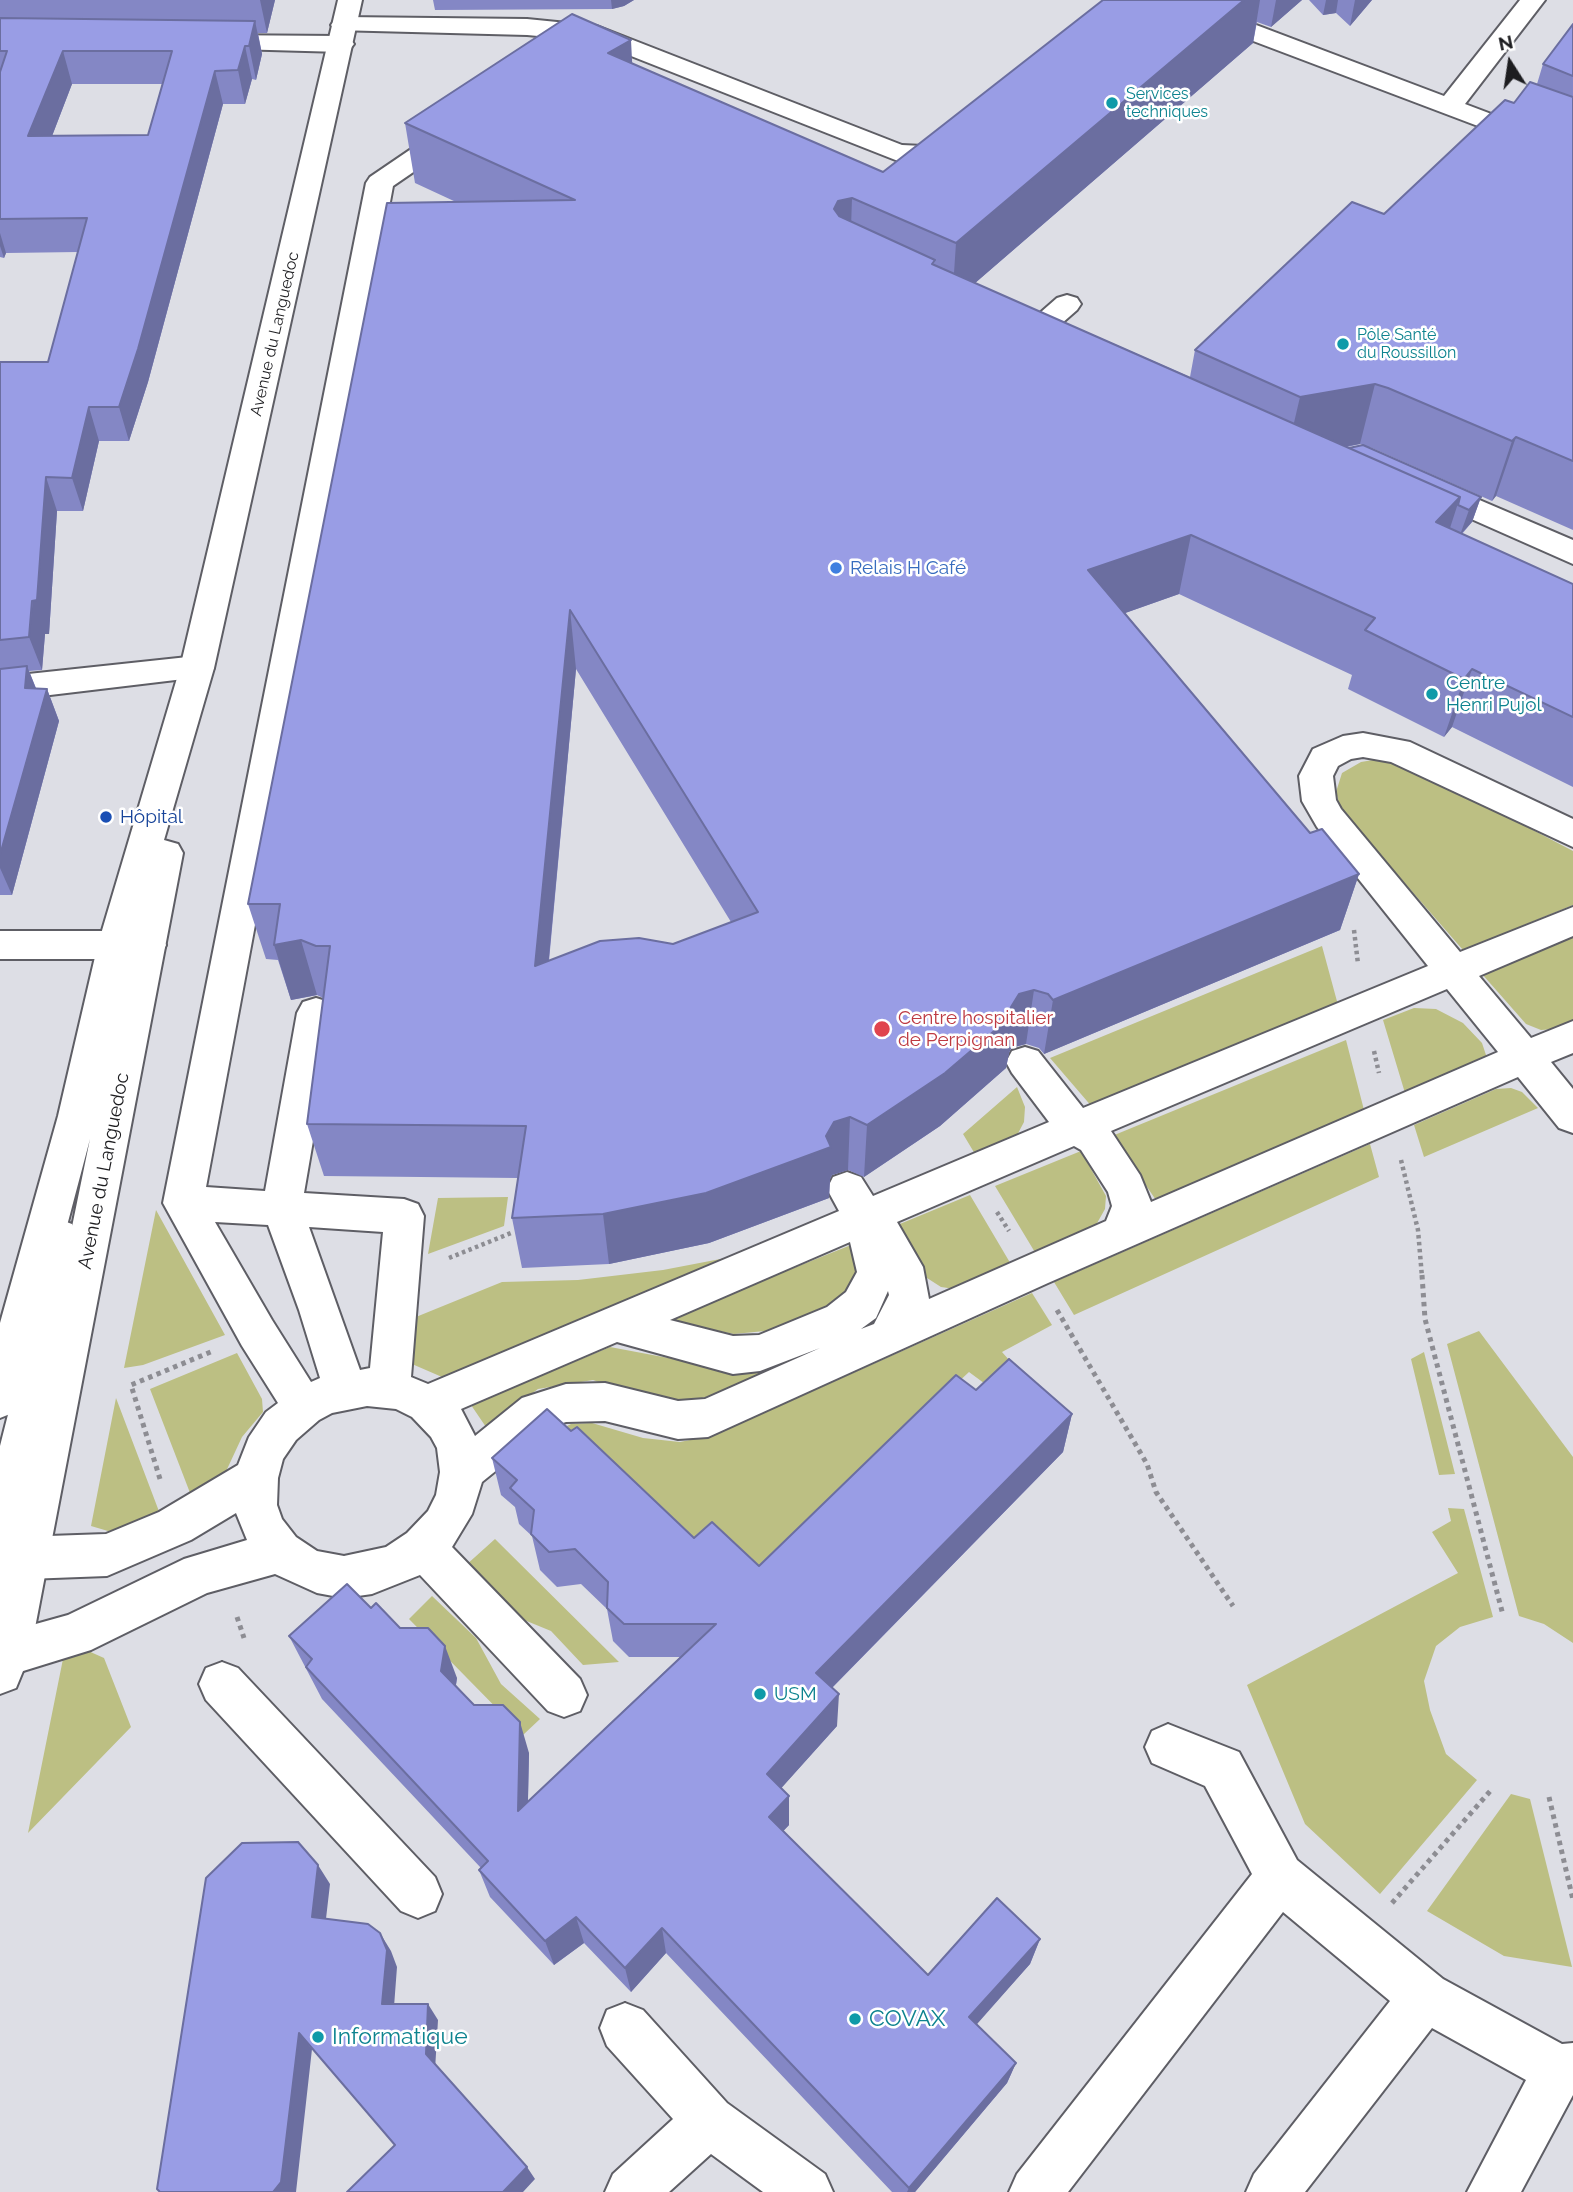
<!DOCTYPE html>
<html>
<head>
<meta charset="utf-8">
<style>
	body { margin:0 }
	#map { position:relative; width:1573px; height:2192px; overflow:hidden; background:#dddee5; font-family:Raleway,sans-serif }
	canvas { display:block }
	.north { position:absolute; left:1475px; top:28px; width:70px; height:70px; -webkit-text-stroke:5px #fff; paint-order:stroke; rotate:348deg; font-size:19px; font-weight:700; line-height:28px; text-align:center; color:#1d1d20 }
	.north::after { content:''; display:block; margin:auto; width:24px; height:32px; background:#1d1d20; clip-path:polygon(50% 0,100% 100%,50% 72%,0 100%) }
</style>
</head>
<body>
<div id="map">
<canvas width="1573" height="2192"></canvas>
<div class="north">N</div>
</div>
<script>
const context = document.querySelector('canvas').getContext('2d');
context.lineJoin = 'round';
function paint(path, color) {
  context.fillStyle = color;
  context.fill(path, 'evenodd');
}
function toPath(rows) {
  const path = new Path2D();
  for (const r of rows) {
    path.moveTo(r[0], r[1]);
    for (let i = 2; i < r.length; i += 2) path.lineTo(r[i], r[i + 1]);
  }
  return path;
}
function stroke(path, color, width, dash) {
  context.strokeStyle = color;
  context.lineWidth = width;
  context.lineCap = dash ? 'butt' : 'round';
  context.setLineDash(dash || []);
  context.stroke(path);
}
function write(font, color, halo, rows, align = 'center') {
  context.font = font + ' Raleway,sans-serif';
  context.lineWidth = 5;
  context.setLineDash([]);
  context.textBaseline = 'middle';
  context.strokeStyle = halo;
  context.fillStyle = color;
  for (const [text, x, y, turn = 0] of rows) {
    context.save();
    context.translate(x, y);
    context.rotate((+turn || 0) * Math.PI / 180);
    context.textAlign = isNaN(turn) ? turn : align;
    if (halo) context.strokeText(text, 0, 0);
    context.fillText(text, 0, 0);
    context.restore();
  }
}
paint(toPath([
	[1385,758,1407,764,1573,851,1573,905,1463,950,1341,810,1336,792,1342,773,1361,762],
	[1573,936,1573,1021,1554,1029,1541,1030,1526,1024,1482,974],
	[1322,946,1338,1005,1093,1108,1050,1058],
	[1414,1008,1436,1009,1463,1023,1482,1043,1487,1058,1405,1093,1383,1020],
	[1346,1040,1364,1110,1158,1203,1112,1136],
	[1017,1087,1025,1107,1024,1122,1015,1139,978,1159,963,1134],
	[1511,1088,1522,1092,1538,1108,1424,1157,1414,1125,1496,1089],
	[1370,1144,1379,1177,1074,1315,1054,1282],
	[1081,1151,1106,1196,1105,1209,1096,1225,1036,1254,995,1186],
	[970,1195,1012,1266,955,1289,941,1287,927,1278,895,1226],
	[508,1197,504,1226,428,1254,438,1198],
	[156,1210,225,1335,143,1365,124,1368],
	[851,1245,859,1265,858,1280,848,1298,775,1330,734,1334,664,1320],
	[736,1256,442,1377,412,1364,411,1319,502,1282,578,1280,663,1270],
	[1032,1293,1052,1325,1002,1352,1040,1395,1023,1412,969,1372,734,1592,617,1496,633,1480,611,1459,546,1437,571,1424,592,1423,643,1438,680,1442,714,1435],
	[1479,1331,1573,1457,1573,1643,1544,1624,1519,1616,1447,1344],
	[842,1340,714,1395,681,1403,648,1399,593,1380,538,1389,486,1427,471,1405,610,1347,732,1370],
	[1424,1352,1455,1474,1439,1475,1411,1359],
	[237,1353,262,1399,263,1412,242,1437,222,1480,192,1498,150,1389],
	[116,1398,160,1514,131,1529,108,1531,91,1526],
	[1448,1508,1464,1509,1493,1617,1460,1627,1436,1646,1424,1681,1430,1710,1446,1754,1477,1780,1380,1894,1305,1824,1247,1685,1458,1573,1432,1532,1451,1521],
	[495,1539,619,1662,583,1665,551,1631,512,1615,465,1566],
	[432,1596,476,1638,501,1684,540,1719,523,1735,409,1619],
	[86,1650,104,1658,131,1727,28,1833,63,1659],
	[1511,1794,1530,1799,1572,1967,1504,1956,1427,1911]
]), '#bcbf83');
const minor = toPath([
	[1155,0,1190,0,1444,96,1520,0,1545,0,1465,104,1573,145,1573,162,1158,5,1155,0],
	[344,17,527,19,597,26,902,145,923,146,957,134,966,136,970,142,966,148,935,160,898,161,593,41,527,35,335,30,331,25,335,20,344,17],
	[207,35,341,36,350,39,354,44,350,49,341,52,198,48,194,43,198,38,207,35],
	[454,124,463,126,467,132,463,138,393,186,206,1187,265,1191,297,1013,303,1002,316,998,329,1002,335,1013,304,1193,404,1199,418,1204,424,1216,411,1377,428,1384,839,1211,827,1189,833,1177,847,1172,861,1177,873,1196,1049,1122,1012,1073,1006,1062,1012,1051,1025,1047,1038,1051,1083,1108,1428,966,1317,827,1302,801,1299,776,1313,749,1343,736,1363,733,1410,742,1573,819,1573,847,1391,762,1363,757,1351,759,1338,766,1333,776,1336,800,1341,809,1460,952,1573,907,1573,936,1479,976,1531,1038,1573,1021,1573,1053,1551,1062,1573,1089,1573,1133,1559,1128,1518,1077,1048,1283,708,1437,678,1439,605,1421,566,1422,550,1427,482,1482,472,1514,452,1547,580,1679,587,1695,580,1711,564,1717,548,1711,420,1575,372,1594,344,1598,317,1593,275,1574,207,1593,91,1650,7,1676,0,1673,0,1587,16,1593,22,1608,25,1627,68,1615,184,1559,247,1540,236,1513,191,1540,107,1576,0,1580,0,1446,15,1387,38,1236,44,1224,58,1219,72,1224,78,1236,57,1387,20,1537,106,1534,159,1512,238,1465,249,1437,266,1412,278,1403,242,1346,163,1203,366,183,370,177,445,126,454,124],
	[1447,989,1498,1052,1151,1202,1140,1175,1111,1131,1447,989],
	[1074,1146,1081,1150,1108,1192,1112,1206,1106,1221,929,1299,923,1267,897,1222,1074,1146],
	[215,1222,268,1225,299,1310,320,1378,311,1382,272,1320,215,1222],
	[309,1227,383,1232,370,1368,360,1370,309,1227],
	[850,1242,857,1272,846,1292,827,1307,759,1335,733,1336,670,1320,850,1242],
	[888,1291,889,1295,874,1324,861,1329,876,1318,888,1291],
	[617,1342,733,1374,760,1371,820,1348,705,1399,678,1401,605,1383,566,1384,522,1398,475,1436,461,1409,617,1342],
	[367,1406,396,1409,412,1417,431,1437,437,1448,440,1472,436,1495,428,1511,407,1533,386,1547,344,1556,317,1551,296,1537,282,1519,277,1505,278,1478,283,1459,296,1440,319,1420,332,1413,367,1406],
	[1067,295,1077,298,1081,304,1077,310,1029,352,1019,355,1009,352,1004,346,1009,340,1057,298,1067,295],
	[1428,478,1573,540,1573,564,1417,495,1413,488,1417,481,1428,478],
	[197,656,209,660,214,668,209,676,0,701,0,677,197,656],
	[0,931,148,931,161,935,166,945,161,955,148,959,0,959,0,931],
	[222,1662,238,1668,435,1877,442,1894,435,1911,418,1918,401,1911,206,1700,199,1684,206,1668,222,1662],
	[1168,1724,1239,1752,1297,1860,1443,1979,1562,2044,1573,2043,1573,2095,1521,2192,1467,2192,1526,2080,1432,2028,1305,2192,1246,2192,1254,2174,1390,2001,1283,1912,1068,2192,1009,2192,1017,2174,1252,1874,1205,1786,1152,1763,1145,1747,1152,1731,1168,1724],
	[625,2003,643,2010,727,2103,825,2174,833,2192,763,2192,711,2154,669,2192,605,2192,613,2174,673,2119,607,2046,600,2028,607,2010,625,2003]
]);
const major = toPath([
	[338,0,362,0,214,668,164,840,178,844,183,853,30,1654,16,1688,0,1694,0,1578,90,1139,21,1399,15,1412,0,1418,0,1323,58,1116,98,944,180,668,338,0]
]);
stroke(minor, '#5e5e65', 4);
stroke(major, '#5e5e65', 4);
stroke(toPath([
	[1354,930,1358,964],
	[1374,1051,1379,1073],
	[1401,1160,1418,1230,1422,1277],
	[997,1212,1009,1231],
	[449,1258,511,1233]
]), '#8d8d93', 4.5, [3.5, 3.5]);
stroke(toPath([
	[1422,1275,1425,1319,1503,1615],
	[1057,1310,1147,1464,1156,1492,1233,1606],
	[160,1479,131,1385,213,1351],
	[237,1617,244,1638],
	[1549,1797,1573,1900],
	[1392,1903,1492,1789]
]), '#8d8d93', 5, [4.5, 4.5]);
paint(minor, '#fff');
paint(major, '#fff');
paint(toPath([
	[0,0,275,0,267,33,258,33,262,54,256,80,252,79,245,104,223,104,148,382,129,441,99,441,83,511,57,511,49,634,45,634,42,670,29,671,36,688,47,689,59,721,12,895,0,895,0,362,48,362,78,252,6,253,4,258,0,257],
	[72,84,163,84,148,135,52,136],
	[433,0,634,0,624,6,612,9,435,10],
	[1103,0,1302,0,1271,27,1257,22,1253,43,975,283,1190,377,1195,350,1384,214,1537,84,1543,64,1573,24,1573,530,1496,496,1492,501,1372,448,1364,446,1481,497,1472,522,1462,534,1573,584,1573,787,1452,727,1444,737,1348,689,1352,675,1179,594,1125,613,1310,833,1359,874,1340,930,1044,1054,1039,1048,1026,1044,1011,1048,1009,1053,1006,1068,940,1126,864,1177,848,1170,832,1175,830,1179,829,1198,709,1243,609,1264,522,1268,512,1218,518,1178,324,1176,307,1124,323,998,317,995,291,1000,278,960,266,959,248,904,456,202,415,183,405,123,632,64,883,172],
	[1360,444,1363,445,1349,448,1347,447],
	[576,669,731,922,673,944,549,961],
	[1309,0,1372,0,1350,26,1336,13,1323,15],
	[976,1390,1072,1414,1063,1452,832,1688,837,1726,781,1788,789,1796,789,1825,783,1831,928,1975,1040,1939,1030,1964,976,2024,1016,2063,1007,2083,915,2192,892,2192,666,1953,631,1992,584,1943,554,1965,490,1897,479,1870,481,1868,322,1699,289,1636,371,1608,400,1628,457,1678,456,1685,474,1705,529,1753,528,1801,680,1657,629,1657,613,1641,607,1609,581,1584,557,1587,540,1570,532,1536,519,1524,515,1507,501,1495,492,1458,571,1431,694,1538,759,1566]
]), '#8487c5');
paint(toPath([
	[260,0,275,0,267,33],
	[611,0,634,0,624,6,612,9],
	[1244,0,1260,0,1253,43,952,303,956,243],
	[1276,0,1302,0,1271,27],
	[1326,0,1338,0,1336,13,1323,15],
	[1355,0,1372,0,1350,26],
	[255,21,262,54,256,80,249,46],
	[631,40,634,99,608,53],
	[245,46,252,79,245,104,238,70],
	[63,51,72,84,39,170,28,136],
	[215,71,223,104,148,382,129,441,119,407],
	[852,198,850,258,834,209,838,201],
	[0,233,6,253,4,258,0,246],
	[1375,384,1360,444,1286,457,1300,397],
	[89,407,99,441,83,511,72,478],
	[1516,437,1496,496,1492,501,1512,441],
	[46,477,57,511,49,634,45,634,42,670,29,637],
	[1460,497,1441,556,1436,522],
	[1481,497,1472,522,1460,535,1469,510],
	[1191,535,1179,594,1080,629,1088,570],
	[570,610,576,669,543,1021,535,966],
	[27,666,40,699,47,689,59,721,12,895,0,868,0,855,25,688],
	[1472,669,1452,727,1444,737,1464,679],
	[1359,874,1340,930,1044,1054,1053,1000],
	[301,940,317,995,291,1000,274,945],
	[1034,990,1026,1044,1011,1048,1009,1053,1006,1068,940,1126,864,1177,867,1125,1011,1007,1019,994],
	[850,1117,848,1170,832,1175,830,1179,829,1198,709,1243,609,1264,603,1214,826,1136,834,1122],
	[1072,1414,1063,1452,815,1705,816,1673],
	[445,1646,457,1678,453,1703,441,1671],
	[839,1694,837,1726,768,1803,767,1774],
	[520,1722,529,1753,527,1839,518,1811],
	[789,1796,789,1825,770,1845,769,1817],
	[318,1865,330,1884,324,1936,312,1917],
	[576,1917,584,1943,554,1965,545,1941],
	[662,1928,666,1953,631,1992,625,1968],
	[380,1933,391,1951,397,1967,393,2020,382,2004],
	[1040,1939,1030,1964,963,2040,969,2017],
	[428,2004,438,2020,435,2070,426,2054],
	[299,2033,312,2049,296,2192,273,2192],
	[1016,2063,1007,2083,915,2192,907,2192,909,2188],
	[527,2167,535,2179,523,2192,503,2192]
]), '#6b6ea0');
const building = toPath([
	[1103,0,1244,0,956,243,852,198,838,201,834,209,839,216,935,260,932,264,1460,497,1436,522,1573,584,1573,717,1472,669,1464,679,1365,630,1375,618,1191,535,1088,570,1310,833,1322,829,1359,874,1053,1000,1048,994,1034,990,1019,994,1011,1007,1014,1014,945,1073,867,1125,850,1117,834,1122,826,1136,831,1147,706,1193,603,1214,512,1218,526,1126,307,1124,330,946,316,946,301,940,274,945,280,904,248,904,387,203,575,200,405,123,572,14,631,40,608,53,883,172,1103,0],
	[570,610,758,912,673,944,639,938,600,941,535,966,570,610],
	[0,18,255,21,249,46,245,46,238,70,215,71,138,349,119,407,89,407,72,478,46,477,37,600,32,601,29,637,0,640,0,362,48,362,87,218,0,219,0,72,7,51,0,51,0,18],
	[63,51,172,51,148,135,28,136,63,51],
	[1573,24,1573,76,1543,64,1573,24],
	[1530,82,1573,97,1573,461,1516,437,1512,441,1388,388,1375,384,1300,397,1195,350,1352,202,1384,214,1505,100,1514,103,1530,82],
	[1363,445,1481,497,1469,510,1458,505,1460,497,1349,448,1363,445],
	[27,666,25,688,47,689,0,855,0,669,27,666],
	[1009,1359,1072,1414,816,1673,839,1694,767,1774,789,1796,769,1817,928,1975,997,1898,1040,1939,969,2017,1016,2063,909,2188,662,1928,625,1968,576,1917,545,1941,479,1870,488,1861,306,1667,312,1659,289,1636,347,1584,371,1608,376,1603,400,1628,428,1628,445,1646,441,1671,474,1705,503,1705,520,1722,518,1811,716,1624,624,1624,607,1608,608,1582,575,1549,549,1552,531,1534,534,1510,510,1488,517,1480,492,1458,547,1409,571,1431,577,1427,694,1538,712,1522,759,1566,956,1375,976,1390,1009,1359],
	[298,1842,318,1865,312,1917,368,1924,380,1933,387,1950,382,2004,428,2004,426,2054,527,2167,503,2192,347,2192,395,2145,299,2033,281,2182,273,2192,160,2192,157,2189,206,1878,242,1843,298,1842]
]);
paint(building, '#999de5');
stroke(building, '#6b6ea0', 2);
for (const [x, y, r, color] of [
	[1112,103,7,"#0f9aa8"],
	[1343,344,7,"#0f9aa8"],
	[836,568,7,"#3f7fe0"],
	[1432,694,7,"#0f9aa8"],
	[106,817,7,"#1a4fb4"],
	[882,1029,9,"#e0444e"],
	[760,1694,7,"#0f9aa8"],
	[855,2019,7,"#0f9aa8"],
	[318,2037,7,"#0f9aa8"]
]) {
  const dot = new Path2D();
  dot.arc(x, y, r, 0, 2 * Math.PI);
  context.fillStyle = color;
  context.fill(dot);
  stroke(dot, '#fff', 2.5);
}
write('16px', '#0d838f', '#fff', [
	["Services",1126,94],
	["techniques",1126,112],
	["Pôle Santé",1357,335],
	["du Roussillon",1357,353]
], 'left');
write('16px', '#1d1d20', '#fff', [
	["Avenue du Languedoc",275,334,-77]
]);
write('19px', '#366cbe', '#fff', [
	["Relais H Café",850,568]
], 'left');
write('19px', '#0d838f', '#fff', [
	["Centre",1446,683],
	["Henri Pujol",1446,705],
	["USM",774,1694]
], 'left');
write('19px', '#164399', '#fff', [
	["Hôpital",120,817]
], 'left');
write('19px', '#be3a42', '#fff', [
	["Centre hospitalier",898,1018],
	["de Perpignan",898,1040]
], 'left');
write('19px', '#1d1d20', '#fff', [
	["Avenue du Languedoc",104,1171,-79]
]);
write('23px', '#0d838f', '#fff', [
	["COVAX",869,2019],
	["Informatique",332,2037]
], 'left');
</script>
</body>
</html>
